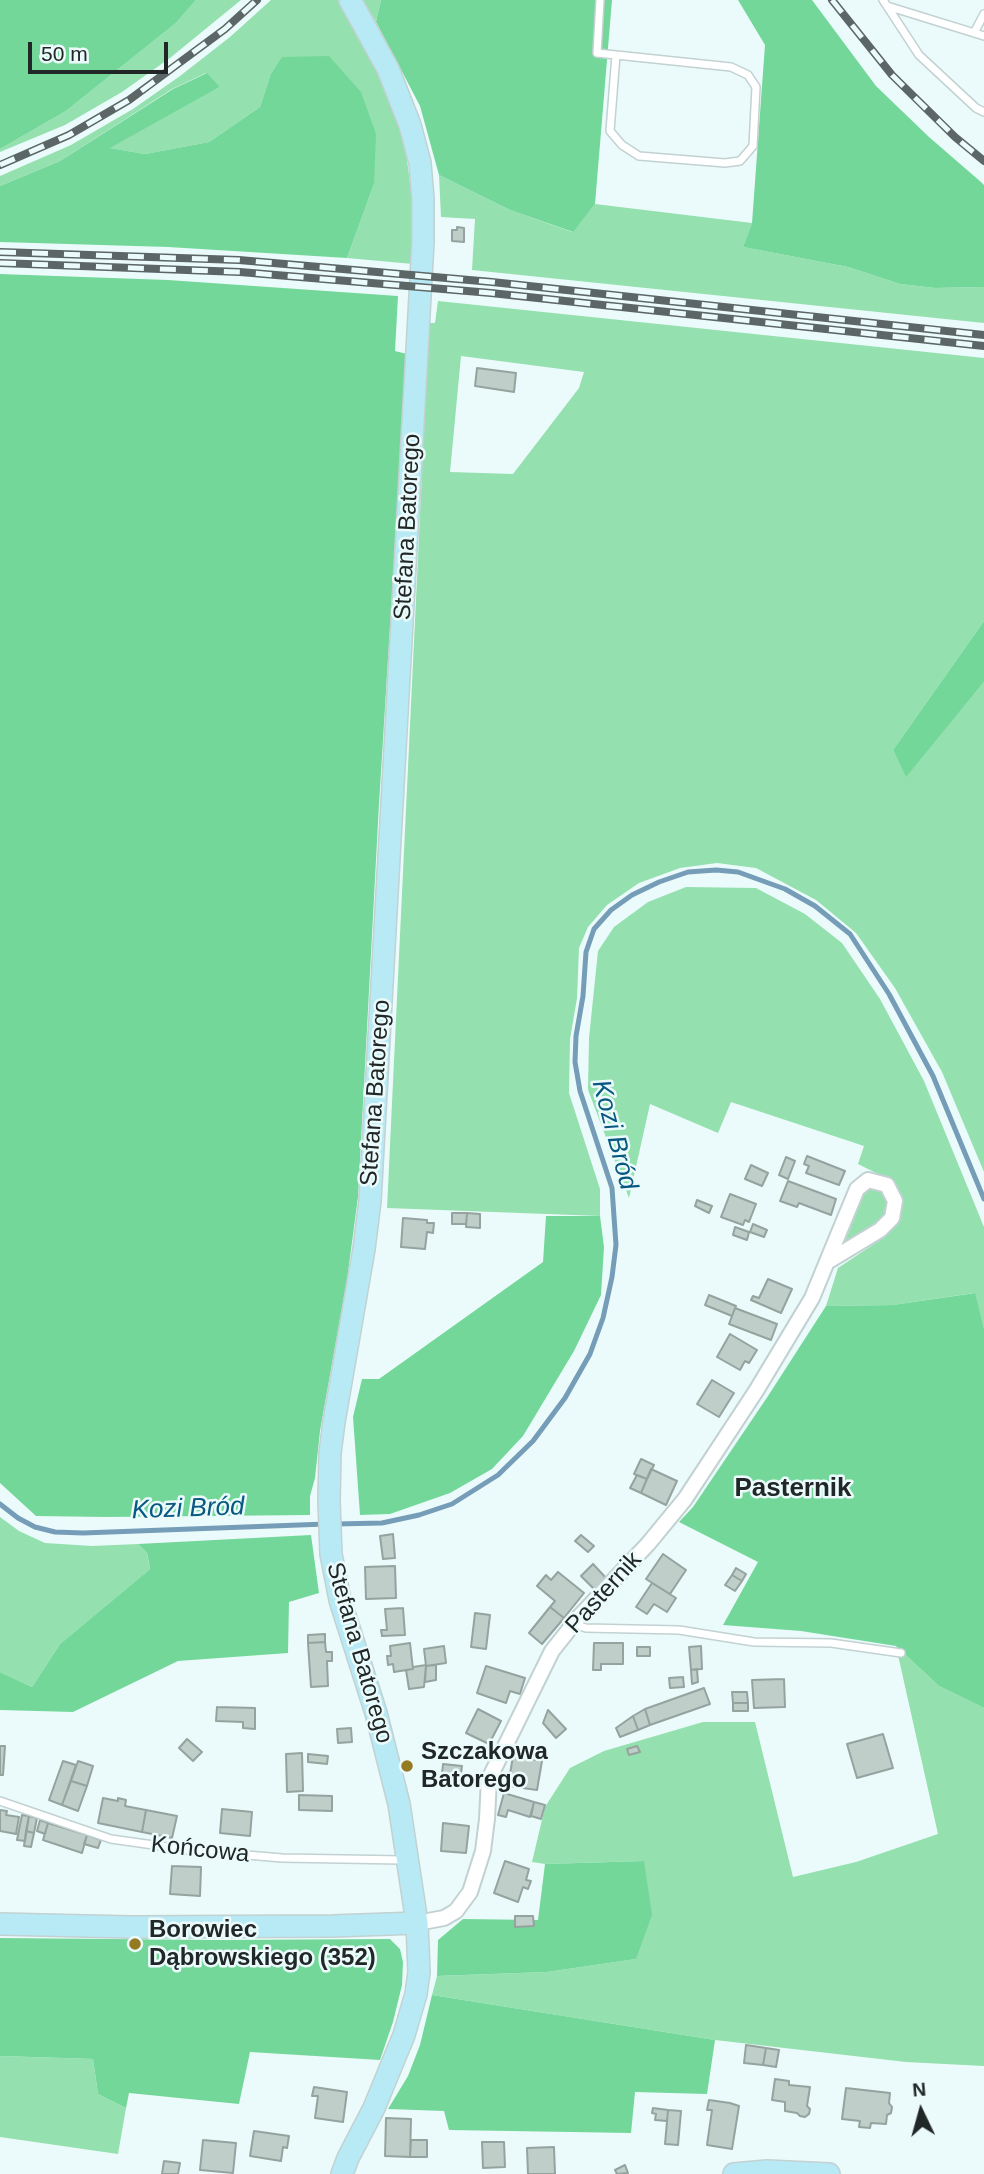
<!DOCTYPE html>
<html>
<head>
<meta charset="utf-8">
<style>
	body { margin:0 }
	#map { position:relative; width:984px; height:2174px; overflow:hidden; background:#ebfbfb; font-family:Helvetica,sans-serif }
	canvas { display:block }
	.north { position:absolute; left:886px; top:2076px; width:70px; height:70px; -webkit-text-stroke:5px #ebfbfb; paint-order:stroke; rotate:355deg; font-size:19px; font-weight:700; line-height:28px; text-align:center; color:#212727 }
	.north::after { content:''; display:block; margin:auto; width:24px; height:32px; background:#212727; clip-path:polygon(50% 0,100% 100%,50% 72%,0 100%) }
	.scale { position:absolute; left:28px; top:42px; width:140px; height:32px; box-sizing:border-box; border:4px solid #212727; border-top:0; padding-left:9px; font-size:21px; line-height:24px; white-space:nowrap; color:#212727; -webkit-text-stroke:5px #ebfbfb; paint-order:stroke }
</style>
</head>
<body>
<div id="map">
<canvas width="984" height="2174"></canvas>
<div class="north">N</div>
<div class="scale">50 m</div>
</div>
<script>
const context = document.querySelector('canvas').getContext('2d');
context.lineJoin = 'round';
function paint(path, color) {
  context.fillStyle = color;
  context.fill(path, 'evenodd');
}
function toPath(rows) {
  const path = new Path2D();
  for (const r of rows) {
    path.moveTo(r[0], r[1]);
    for (let i = 2; i < r.length; i += 2) path.lineTo(r[i], r[i + 1]);
  }
  return path;
}
function stroke(path, color, width, dash) {
  context.strokeStyle = color;
  context.lineWidth = width;
  context.lineCap = dash ? 'butt' : 'round';
  context.setLineDash(dash || []);
  context.stroke(path);
}
function write(font, color, halo, rows, align = 'center') {
  context.font = font + ' Helvetica,sans-serif';
  context.lineWidth = 5;
  context.setLineDash([]);
  context.textBaseline = 'middle';
  context.strokeStyle = halo;
  context.fillStyle = color;
  for (const [text, x, y, turn = 0] of rows) {
    context.save();
    context.translate(x, y);
    context.rotate((+turn || 0) * Math.PI / 180);
    context.textAlign = isNaN(turn) ? turn : align;
    if (halo) context.strokeText(text, 0, 0);
    context.fillText(text, 0, 0);
    context.restore();
  }
}
paint(toPath([
	[196,0,241,0,170,58,122,92,65,125,0,152,0,149,66,111,176,23],
	[271,0,339,0,381,78,401,131,406,152,411,191,413,264,347,258,374,184,270,76,260,107,209,142,145,154,109,148,220,87,206,73,172,89,60,161,0,186,0,176,71,145,133,109,180,76,230,37],
	[363,0,381,0,376,22],
	[439,175,510,210,572,232,595,204,752,223,743,247,848,267,900,284,935,288,984,287,984,323,472,270,475,219,441,217],
	[438,301,984,358,984,621,893,750,906,776,984,682,984,1172,942,1072,895,988,856,933,816,900,756,868,717,863,680,868,639,883,607,905,588,927,579,948,577,998,570,1039,569,1093,600,1189,600,1216,387,1208,422,473,427,323,435,323],
	[461,356,584,372,579,388,513,474,450,472],
	[686,887,756,888,805,914,842,943,880,999,924,1081,984,1227,984,1329,974,1293,893,1305,826,1306,838,1268,883,1238,898,1220,901,1199,892,1181,858,1164,864,1146,731,1102,718,1133,650,1104,629,1198,588,1090,589,1038,598,951,614,927,648,902],
	[879,1188,885,1193,889,1203,887,1213,883,1220,844,1244,864,1194,869,1189],
	[0,1517,19,1531,45,1543,92,1546,138,1544,147,1553,148,1560,150,1569,60,1644,32,1687,0,1672],
	[896,1646,939,1686,984,1708,984,2066,906,2062,715,2040,432,1995,437,1976,547,1972,636,1959,644,1861,545,1864,532,1862,545,1807,570,1768,604,1751,703,1722,755,1722,793,1877,856,1862,938,1834],
	[0,2056,93,2059,98,2094,126,2108,118,2154,0,2137]
]), '#94e0ae');
paint(toPath([
	[0,0,196,0,176,23,66,111,0,149],
	[381,0,612,0,595,204,573,232,510,210,439,175,420,106,376,22],
	[738,0,812,0,876,86,929,137,981,182,984,185,984,287,935,288,900,284,848,267,743,247,752,223,765,45],
	[329,56,361,92,376,134,374,184,347,258,168,247,0,242,0,186,60,161,173,89,207,73,220,87,110,148,145,154,209,142,260,107,270,76,282,57],
	[0,274,168,280,398,296,395,351,407,354,379,804,358,1197,347,1280,320,1431,315,1478,310,1496,310,1515,107,1517,36,1516,0,1483],
	[984,621,984,682,906,777,893,750],
	[546,1216,600,1216,604,1247,601,1295,574,1351,523,1436,492,1469,450,1493,390,1514,360,1515,353,1417,362,1379,379,1379,543,1262],
	[975,1293,984,1329,984,1708,939,1686,896,1646,801,1631,723,1625,758,1562,679,1522,693,1507,768,1396,826,1306,893,1305],
	[311,1535,319,1593,289,1602,288,1653,178,1661,73,1712,0,1710,0,1672,32,1687,60,1644,150,1569,147,1553,138,1544],
	[644,1861,652,1915,636,1959,547,1972,437,1976,438,1940,463,1919,538,1920,545,1864],
	[0,1938,222,1940,390,1939,400,1949,403,1962,402,1985,393,2022,380,2060,250,2052,239,2104,129,2093,126,2108,98,2094,93,2059,0,2056],
	[432,1995,715,2040,707,2094,635,2092,631,2133,449,2130,444,2111,388,2109,408,2076,420,2045]
]), '#74d79a');
stroke(toPath([
	[0,1504,18,1518,35,1527,55,1532,83,1533,326,1524],
	[336,1524,382,1523,419,1515,452,1504,498,1475,533,1441,565,1398,590,1354,603,1318,612,1277,616,1245,612,1188,580,1091,575,1062,576,1036,583,996,586,952,594,929,611,910,632,895,659,882,688,872,716,870,738,872,785,889,815,906,850,934,889,994,933,1076,984,1199]
]), '#769db8', 5);
const building = toPath([
	[457,227,464,228,464,242,452,241,452,230,457,230,457,227],
	[477,368,516,373,514,392,475,386,477,368],
	[807,1156,845,1171,839,1185,806,1173,809,1166,804,1164,807,1156],
	[786,1157,795,1161,788,1179,779,1175,786,1157],
	[751,1165,768,1173,762,1186,745,1179,751,1165],
	[788,1181,836,1199,831,1215,799,1203,797,1207,780,1201,788,1181],
	[730,1194,756,1204,749,1222,745,1220,743,1225,721,1217,730,1194],
	[697,1200,712,1206,709,1213,695,1206,697,1200],
	[452,1213,467,1213,466,1224,452,1224,452,1213],
	[467,1213,480,1214,480,1228,466,1227,467,1213],
	[403,1218,427,1220,427,1223,434,1223,433,1233,427,1232,425,1249,401,1247,403,1218],
	[753,1224,767,1230,764,1237,750,1232,753,1224],
	[735,1227,749,1232,747,1240,733,1235,735,1227],
	[768,1279,792,1289,781,1313,751,1300,753,1296,759,1298,768,1279],
	[709,1295,736,1306,732,1316,705,1305,709,1295],
	[735,1308,777,1324,771,1340,729,1324,735,1308],
	[730,1334,757,1350,749,1363,745,1361,740,1370,717,1357,730,1334],
	[712,1380,734,1393,719,1417,697,1404,712,1380],
	[641,1459,654,1465,647,1479,634,1474,641,1459],
	[651,1469,677,1481,666,1505,641,1493,651,1469],
	[637,1475,647,1479,641,1493,630,1488,637,1475],
	[393,1534,395,1558,383,1559,380,1536,393,1534],
	[581,1535,594,1546,588,1552,575,1541,581,1535],
	[663,1554,686,1570,670,1594,646,1579,663,1554],
	[593,1564,607,1579,595,1590,581,1576,593,1564],
	[395,1566,396,1598,366,1599,365,1567,395,1566],
	[736,1568,746,1574,742,1581,732,1575,736,1568],
	[558,1572,584,1593,564,1618,550,1607,555,1601,537,1586,546,1575,551,1580,558,1572],
	[732,1575,742,1581,735,1591,725,1585,732,1575],
	[652,1583,676,1598,667,1612,654,1604,647,1614,636,1607,652,1583],
	[550,1607,564,1618,542,1644,529,1633,550,1607],
	[403,1608,405,1635,382,1636,381,1630,387,1630,385,1609,403,1608],
	[475,1613,490,1615,486,1649,471,1647,475,1613],
	[325,1634,325,1642,308,1643,308,1635,325,1634],
	[325,1642,326,1652,332,1652,332,1661,327,1661,328,1686,311,1687,308,1643,325,1642],
	[410,1643,413,1669,394,1672,393,1664,388,1665,387,1656,391,1656,390,1646,410,1643],
	[594,1643,623,1643,623,1664,601,1664,601,1670,593,1670,594,1643],
	[444,1646,446,1663,426,1666,424,1649,444,1646],
	[701,1646,702,1669,691,1670,689,1647,701,1646],
	[637,1647,650,1647,650,1656,637,1656,637,1647],
	[426,1665,424,1687,409,1689,406,1670,413,1669,413,1667,426,1665],
	[436,1665,436,1680,425,1682,426,1666,436,1665],
	[486,1666,525,1678,520,1694,510,1691,506,1703,477,1693,486,1666],
	[697,1669,698,1682,692,1684,691,1670,697,1669],
	[683,1677,684,1687,670,1688,669,1678,683,1677],
	[784,1679,785,1707,754,1708,752,1680,784,1679],
	[704,1688,710,1704,650,1725,645,1709,704,1688],
	[732,1692,747,1692,748,1703,733,1703,732,1692],
	[733,1703,748,1703,748,1711,733,1711,733,1703],
	[217,1707,255,1708,255,1729,243,1728,243,1722,216,1721,217,1707],
	[478,1709,501,1721,489,1744,466,1733,478,1709],
	[645,1709,650,1725,638,1730,633,1716,645,1709],
	[548,1710,566,1729,556,1738,543,1723,548,1710],
	[633,1716,638,1730,620,1737,616,1728,633,1716],
	[351,1728,352,1742,338,1743,337,1729,351,1728],
	[883,1734,893,1768,857,1778,847,1744,883,1734],
	[187,1739,202,1752,193,1761,179,1748,187,1739],
	[0,1746,5,1746,3,1775,0,1775,0,1746],
	[637,1746,640,1752,629,1755,627,1749,637,1746],
	[302,1753,303,1791,287,1792,286,1754,302,1753],
	[308,1754,328,1756,327,1764,308,1762,308,1754],
	[513,1756,542,1761,537,1790,508,1786,513,1756],
	[63,1761,76,1765,62,1805,49,1800,63,1761],
	[78,1761,93,1766,87,1786,71,1781,78,1761],
	[443,1764,462,1766,459,1787,441,1784,443,1764],
	[71,1781,87,1786,78,1811,62,1805,71,1781],
	[504,1793,534,1802,530,1817,508,1810,506,1817,498,1815,504,1793],
	[299,1795,332,1796,332,1811,299,1810,299,1795],
	[103,1798,118,1801,118,1798,126,1800,125,1806,146,1810,142,1832,98,1823,103,1798],
	[534,1802,545,1805,541,1819,531,1816,534,1802],
	[222,1809,252,1812,250,1836,220,1833,222,1809],
	[0,1810,7,1811,6,1815,19,1817,16,1834,0,1831,0,1810],
	[146,1810,177,1816,172,1838,142,1832,146,1810],
	[22,1815,29,1816,25,1841,17,1840,22,1815],
	[29,1816,37,1818,34,1833,26,1831,29,1816],
	[40,1820,48,1823,45,1834,37,1831,40,1820],
	[48,1823,87,1835,82,1853,43,1840,48,1823],
	[443,1823,469,1826,466,1853,441,1851,443,1823],
	[26,1831,34,1833,31,1847,24,1846,26,1831],
	[87,1835,101,1840,98,1848,84,1844,87,1835],
	[505,1861,529,1869,526,1880,531,1881,528,1889,523,1887,518,1902,494,1893,505,1861],
	[172,1866,201,1867,200,1896,170,1894,172,1866],
	[515,1916,533,1916,534,1926,515,1927,515,1916],
	[746,2045,766,2048,763,2065,744,2063,746,2045],
	[766,2048,779,2050,776,2067,763,2065,766,2048],
	[775,2079,789,2081,789,2085,810,2087,807,2106,810,2109,809,2114,805,2117,800,2116,797,2113,785,2111,785,2102,772,2100,775,2079],
	[314,2087,347,2092,343,2122,315,2118,318,2096,312,2096,314,2087],
	[846,2088,890,2093,889,2103,892,2107,891,2113,887,2115,886,2124,871,2123,870,2128,859,2127,860,2121,842,2119,846,2088],
	[709,2100,730,2103,739,2106,732,2149,707,2145,712,2110,707,2110,709,2100],
	[653,2108,668,2110,667,2121,655,2120,656,2114,652,2113,653,2108],
	[668,2110,681,2111,678,2145,665,2144,668,2110],
	[386,2118,411,2119,410,2157,385,2156,386,2118],
	[254,2131,289,2136,287,2148,283,2147,281,2161,250,2156,254,2131],
	[203,2140,236,2143,233,2173,200,2170,203,2140],
	[411,2140,427,2140,427,2157,410,2157,411,2140],
	[482,2142,504,2142,505,2167,483,2168,482,2142],
	[554,2147,555,2174,528,2174,527,2148,554,2147],
	[164,2161,180,2163,178,2174,162,2174,164,2161],
	[625,2165,628,2173,617,2174,615,2170,625,2165]
]);
paint(building, '#c0ceca');
stroke(building, '#95a39f', 2);
const lane = toPath([
	[600,0,597,53,731,67,748,75,756,87,753,146,740,161,725,163,639,156,622,145,610,131,616,55],
	[883,0,887,6,984,36],
	[887,6,919,55,976,108,984,112],
	[974,33,984,14],
	[574,1624,586,1628,679,1630,754,1642,831,1643,901,1653],
	[0,1801,111,1839,189,1850,282,1858,403,1860]
]);
const street = toPath([
	[417,1923,444,1918,456,1911,470,1892,483,1851,487,1819,489,1779,552,1651,579,1617,648,1544,685,1499,756,1391,812,1298,833,1247,857,1189,868,1180,887,1185,895,1201,892,1218,880,1230,827,1262]
]);
const secondary = toPath([
	[0,1924,130,1927,333,1926,417,1923],
	[342,2174,348,2158,374,2108,404,2035,416,1994,419,1972,417,1923,399,1804,376,1713,340,1600,331,1554,329,1501,330,1453,334,1422,364,1249,370,1201,423,242,423,199,420,163,410,125,388,69,350,0],
	[734,2174,767,2171,829,2174]
]);
stroke(lane, '#c2d1d2', 10);
stroke(street, '#c2d1d2', 18);
stroke(secondary, '#c2d1d2', 24);
stroke(lane, '#fff', 7);
stroke(street, '#fff', 14);
stroke(secondary, '#b8eaf5', 21);
const rail = toPath([
	[832,0,892,75,955,137,984,161],
	[0,165,69,135,129,100,225,29,257,0],
	[0,252,239,260,492,282,984,335],
	[0,263,240,272,491,293,984,346]
]);
stroke(rail, '#5d6666', 8);
stroke(rail, '#ebfbfb', 5, [16]);
for (const [x, y, r, color] of [
	[407,1766,7,"#947a21"],
	[135,1944,7,"#947a21"]
]) {
  const dot = new Path2D();
  dot.arc(x, y, r, 0, 2 * Math.PI);
  context.fillStyle = color;
  context.fill(dot);
  stroke(dot, '#ebfbfb', 2.5);
}
write('24px', '#212727', '#ebfbfb', [
	["Stefana Batorego",408,527,-87],
	["Stefana Batorego",376,1093,-86],
	["Pasternik",604,1593,-48],
	["Stefana Batorego",359,1653,74],
	["Końcowa",200,1850,6]
]);
write('bold 24px', '#212727', '#ebfbfb', [
	["Szczakowa",421,1752],
	["Batorego",421,1780],
	["Borowiec",149,1930],
	["Dąbrowskiego (352)",149,1958]
], 'left');
write('italic 26px', '#095881', '#ebfbfb', [
	["Kozi Bród",614,1135,75],
	["Kozi Bród",188,1509,-2]
]);
write('bold 26px', '#212727', '#ebfbfb', [
	["Pasternik",793,1489]
]);
</script>
</body>
</html>
